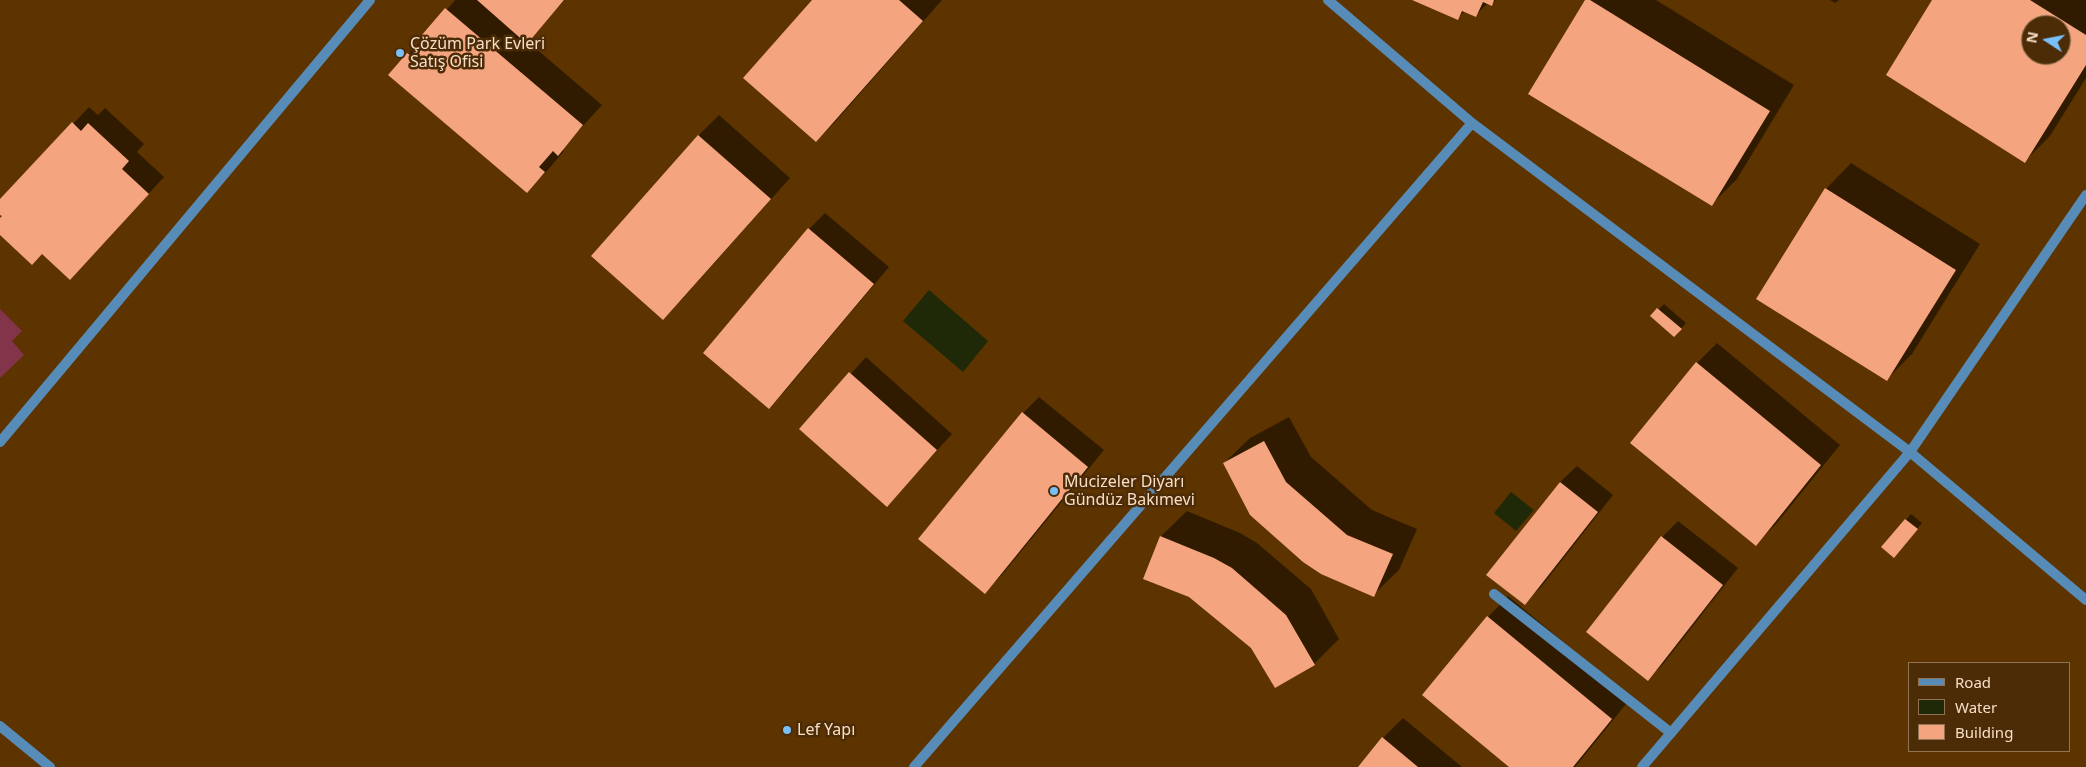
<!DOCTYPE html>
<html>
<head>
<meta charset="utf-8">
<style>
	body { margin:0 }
	#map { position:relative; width:2086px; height:767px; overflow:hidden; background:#5d3400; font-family:"Noto Sans",sans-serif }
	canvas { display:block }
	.legend { position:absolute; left:1908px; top:662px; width:162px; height:90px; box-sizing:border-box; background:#4c2c07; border:1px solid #907353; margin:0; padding:6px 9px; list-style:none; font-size:15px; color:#f7dec6 }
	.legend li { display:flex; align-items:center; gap:10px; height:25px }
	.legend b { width:25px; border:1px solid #907353 }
	.north { position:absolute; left:2021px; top:15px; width:50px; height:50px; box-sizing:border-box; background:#4c2c07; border:1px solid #907353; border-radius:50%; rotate:281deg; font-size:14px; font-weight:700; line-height:20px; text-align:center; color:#f7dec6 }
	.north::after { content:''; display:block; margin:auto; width:18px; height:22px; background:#79bff8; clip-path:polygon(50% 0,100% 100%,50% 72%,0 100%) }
</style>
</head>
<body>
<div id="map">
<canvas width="2086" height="767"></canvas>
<ul class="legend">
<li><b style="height:6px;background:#568cb7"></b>Road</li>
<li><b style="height:14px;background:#1f2908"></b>Water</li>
<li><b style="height:14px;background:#f5a480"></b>Building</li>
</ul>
<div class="north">N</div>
</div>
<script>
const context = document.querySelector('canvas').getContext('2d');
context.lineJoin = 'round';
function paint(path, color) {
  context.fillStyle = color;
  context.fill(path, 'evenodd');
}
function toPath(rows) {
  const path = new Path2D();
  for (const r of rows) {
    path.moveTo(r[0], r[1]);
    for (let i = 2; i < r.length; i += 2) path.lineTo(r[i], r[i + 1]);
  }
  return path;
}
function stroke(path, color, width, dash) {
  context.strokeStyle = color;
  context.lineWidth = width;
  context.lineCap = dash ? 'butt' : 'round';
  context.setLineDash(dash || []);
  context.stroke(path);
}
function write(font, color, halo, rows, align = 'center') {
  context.font = font + ' "Noto Sans",sans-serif';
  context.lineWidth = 5;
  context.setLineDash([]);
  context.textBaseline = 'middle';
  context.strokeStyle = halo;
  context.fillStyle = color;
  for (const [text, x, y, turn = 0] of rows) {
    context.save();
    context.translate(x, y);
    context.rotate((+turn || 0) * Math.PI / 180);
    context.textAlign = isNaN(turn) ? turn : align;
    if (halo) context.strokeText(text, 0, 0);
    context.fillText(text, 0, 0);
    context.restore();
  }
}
paint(toPath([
	[0,309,22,331,12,341,24,355,0,378]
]), '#81344a');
paint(toPath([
	[929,290,988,341,963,372,903,321],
	[1511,492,1534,510,1516,531,1494,513]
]), '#1f2908');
paint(toPath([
	[455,0,565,0,527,41,602,105,562,149,564,151,547,171,527,191,390,75,424,37],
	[814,0,942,0,836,121,816,141],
	[1415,0,1496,0,1491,4,1488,3,1475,16,1465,11,1457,19],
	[1587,0,1656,0,1794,85,1737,179,1712,204],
	[1830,0,1839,0,1835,3],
	[1934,0,2086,0,2086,78,2050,136,2025,161],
	[2031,25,2061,25,2061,55,2031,55],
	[89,107,98,115,105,108,144,144,137,152,164,177,86,262,42,253,0,233,0,220,3,216,0,213,0,201],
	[719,115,790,178,683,298,663,319,593,256,699,135],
	[1851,163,1980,244,1912,354,1887,379,1826,189],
	[825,213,889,267,785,391,769,407,809,229],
	[1664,304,1686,323,1674,336,1652,316],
	[1717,343,1840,445,1776,524,1756,544,1697,363],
	[866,357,952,434,887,505,801,429],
	[1039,397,1104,450,1001,576,985,592,1023,413],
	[1289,417,1311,457,1372,510,1417,529,1399,570,1373,595,1224,463,1250,438],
	[1577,466,1613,495,1541,587,1524,603,1560,482],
	[1187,511,1240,533,1257,543,1311,589,1339,639,1314,664,1252,647,1190,596,1144,578,1161,536],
	[1911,514,1922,523,1899,551,1883,547],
	[1678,521,1738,568,1664,663,1648,679,1662,537],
	[1508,596,1631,698,1575,767,1511,767,1424,695,1488,617],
	[1403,718,1462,767,1359,767,1383,738]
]), '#0007');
paint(toPath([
	[477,0,564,0,527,44],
	[812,0,899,0,923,21,816,142,743,78],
	[1412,0,1494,0,1492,6,1483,2,1476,17,1462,11,1458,20],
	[1585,0,1590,0,1770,111,1712,206,1528,94],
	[1932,0,2030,0,2086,35,2086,65,2025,163,1886,75],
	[2031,25,2061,25,2061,55,2031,55],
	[445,8,583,125,558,156,553,151,539,167,545,172,527,193,388,75,407,53,414,58,428,42,421,36],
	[72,122,81,131,88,123,129,161,122,169,149,194,70,280,42,254,32,265,0,235,0,218,2,216,0,215,0,199],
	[698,135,771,199,663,320,591,256],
	[1825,188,1956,270,1887,381,1756,299],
	[808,228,874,284,769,409,703,353],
	[1657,308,1682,329,1674,337,1650,316],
	[1696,362,1821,465,1756,546,1630,443],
	[849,372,937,450,887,507,799,429],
	[1022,412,1088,467,985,594,918,539],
	[1264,441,1286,482,1347,535,1393,554,1374,597,1321,574,1303,562,1250,515,1223,463],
	[1560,482,1598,512,1525,605,1486,575],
	[1905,519,1918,529,1894,558,1881,547],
	[1160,536,1214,558,1232,568,1286,615,1315,665,1275,688,1251,648,1189,597,1143,579],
	[1661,536,1723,585,1648,681,1586,632],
	[1487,616,1612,719,1573,767,1509,767,1422,695],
	[1382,737,1418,767,1358,767]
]), '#f5a480');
stroke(toPath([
	[1494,594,1671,733]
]), '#568cb7', 10);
stroke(toPath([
	[1472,123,1910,452,2086,600],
	[0,442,370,0],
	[0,726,50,767],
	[914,767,1472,123,1328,0],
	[1642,767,1910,452,2086,195]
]), '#568cb7', 10);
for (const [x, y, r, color] of [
	[400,53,5,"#79bff8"],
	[1054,491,5,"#79bff8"],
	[787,730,5,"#79bff8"]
]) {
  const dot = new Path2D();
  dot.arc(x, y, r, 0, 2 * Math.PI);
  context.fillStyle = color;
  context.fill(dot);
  stroke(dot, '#4c2c07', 2);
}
write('16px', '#f7dec6', '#4c2c07', [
	["Çözüm Park Evleri",410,44],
	["Satış Ofisi",410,62],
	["Mucizeler Diyarı",1064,482],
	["Gündüz Bakımevi",1064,500],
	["Lef Yapı",797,730]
], 'left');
</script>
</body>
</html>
